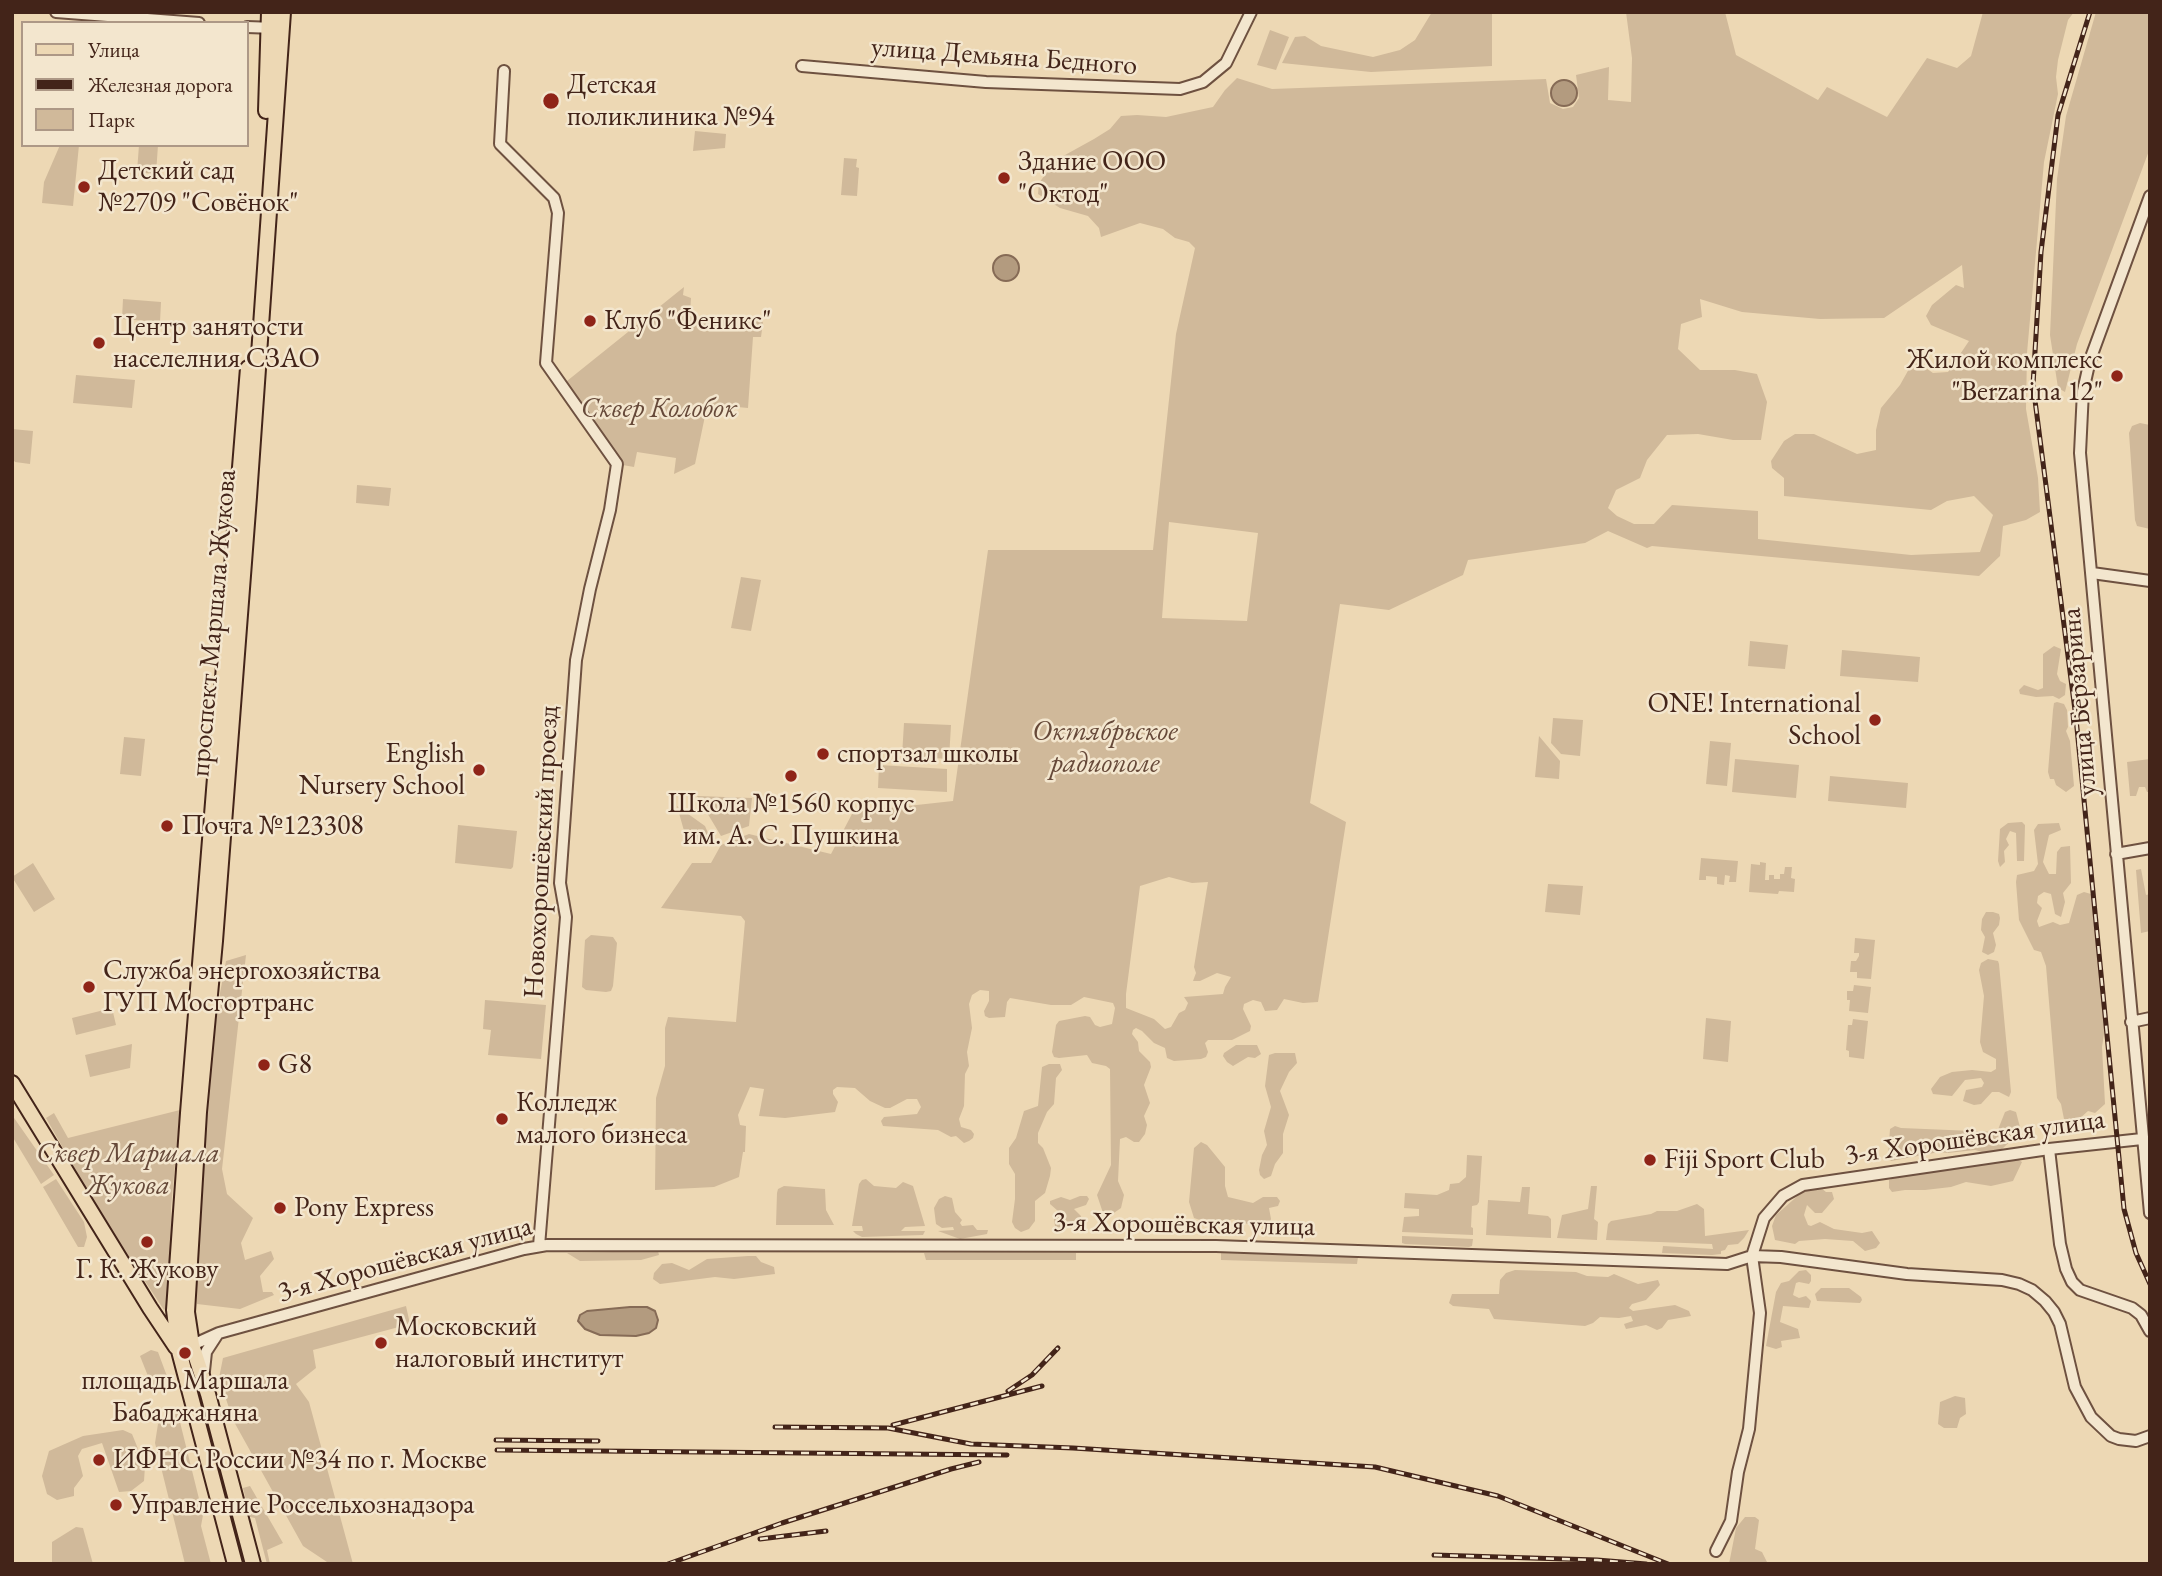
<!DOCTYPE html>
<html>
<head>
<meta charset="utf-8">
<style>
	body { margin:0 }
	#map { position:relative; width:2162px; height:1576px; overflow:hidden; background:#edd8b4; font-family:"EB Garamond",serif }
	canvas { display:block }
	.frame { position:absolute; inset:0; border:14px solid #432419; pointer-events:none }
	.legend { position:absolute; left:21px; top:21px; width:228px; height:126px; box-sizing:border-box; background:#f3e6ce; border:2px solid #ad9886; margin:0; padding:9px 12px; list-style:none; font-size:21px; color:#432419 }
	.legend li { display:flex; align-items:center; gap:14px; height:35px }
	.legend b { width:35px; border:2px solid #ad9886 }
</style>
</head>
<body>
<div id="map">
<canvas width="2162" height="1576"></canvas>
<div class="frame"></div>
<ul class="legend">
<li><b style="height:9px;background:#edd8b4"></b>Улица</li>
<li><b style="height:9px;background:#432419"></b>Железная дорога</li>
<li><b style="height:19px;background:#d0b99a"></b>Парк</li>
</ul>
</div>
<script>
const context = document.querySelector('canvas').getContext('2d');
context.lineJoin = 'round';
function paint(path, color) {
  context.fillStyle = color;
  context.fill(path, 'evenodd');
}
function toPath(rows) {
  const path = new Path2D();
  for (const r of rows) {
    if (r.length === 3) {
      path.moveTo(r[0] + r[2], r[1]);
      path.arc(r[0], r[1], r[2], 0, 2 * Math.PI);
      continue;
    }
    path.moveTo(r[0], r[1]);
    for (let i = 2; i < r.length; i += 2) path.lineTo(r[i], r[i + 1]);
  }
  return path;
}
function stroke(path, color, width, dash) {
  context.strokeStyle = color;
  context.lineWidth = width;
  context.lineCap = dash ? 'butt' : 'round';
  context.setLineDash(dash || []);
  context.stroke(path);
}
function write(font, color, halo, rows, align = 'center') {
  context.font = font + ' "EB Garamond",serif';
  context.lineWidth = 5;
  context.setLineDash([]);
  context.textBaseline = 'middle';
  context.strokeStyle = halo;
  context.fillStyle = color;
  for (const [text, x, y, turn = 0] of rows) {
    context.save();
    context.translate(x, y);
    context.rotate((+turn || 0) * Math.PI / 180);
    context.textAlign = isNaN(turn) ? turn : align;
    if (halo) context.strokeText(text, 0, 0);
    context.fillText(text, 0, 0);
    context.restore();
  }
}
paint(toPath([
	[1432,12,1492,12,1492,66,1371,72,1282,63,1295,37,1305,36,1321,46,1373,57,1400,50,1415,40],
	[1626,12,1725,12,1736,55,1818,100,1827,87,1887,117,1927,58,1957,68,1971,56,1983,12,2074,12,2068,20,2058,60,2056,77,2058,94,2044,162,2027,353,2026,409,2038,478,2040,512,2026,520,2003,526,2000,556,1979,576,1652,546,1647,548,1608,531,1585,543,1468,560,1463,575,1389,610,1340,604,1310,803,1346,822,1318,1002,1303,1003,1284,999,1277,1010,1265,1011,1261,1002,1253,1000,1244,1004,1243,1009,1251,1026,1250,1031,1232,1040,1208,1040,1205,1043,1208,1052,1206,1057,1201,1059,1174,1061,1167,1058,1165,1048,1154,1043,1142,1031,1136,1028,1133,1030,1132,1034,1138,1042,1139,1051,1150,1062,1151,1067,1144,1085,1150,1103,1144,1116,1147,1125,1145,1134,1139,1142,1134,1142,1126,1137,1120,1139,1118,1181,1124,1195,1121,1208,1105,1219,1097,1195,1111,1165,1110,1069,1106,1066,1092,1063,1087,1055,1059,1058,1054,1057,1052,1052,1056,1025,1059,1021,1085,1016,1090,1017,1095,1025,1100,1027,1112,1024,1115,1008,1113,1003,1084,997,1071,1005,1051,1005,1010,998,1007,1002,1005,1017,989,1018,985,1016,984,1011,989,1001,989,991,980,990,972,995,969,1004,972,1028,967,1052,969,1066,965,1074,964,1106,959,1119,961,1127,971,1130,974,1134,973,1138,969,1141,964,1143,956,1136,951,1137,938,1130,883,1126,881,1121,884,1117,917,1114,921,1107,917,1099,907,1099,890,1108,885,1108,870,1101,855,1088,837,1087,833,1090,833,1094,838,1102,835,1112,785,1118,759,1116,764,1089,750,1087,738,1115,740,1125,746,1126,745,1152,743,1152,739,1177,714,1187,655,1190,656,1098,665,1066,665,1028,668,1017,736,1022,745,921,741,916,661,908,692,863,711,863,721,845,749,834,831,854,853,812,953,801,988,550,1153,550,1176,334,1195,248,1189,242,1175,238,1163,229,1140,223,1101,237,1099,228,1088,216,1060,208,1038,194,1039,183,1056,160,1094,139,1110,129,1121,116,1137,115,1166,117,1213,107,1225,90,1237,78,1272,89,1546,79,1550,103,1563,109,1573,107,1579,98,1576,75,1609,67,1608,100,1631,102,1632,58],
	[1962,265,1964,288,1956,285,1932,305,1926,316,1931,325,1969,341,1948,372,1933,373,1914,360,1900,385,1881,408,1876,430,1876,450,1857,454,1814,434,1795,434,1784,441,1771,461,1772,468,1784,478,1784,496,1931,510,1947,501,1974,496,1993,515,1980,552,1911,555,1758,539,1758,511,1672,505,1654,524,1634,524,1617,516,1608,508,1616,490,1640,478,1647,460,1667,435,1698,434,1733,440,1761,440,1767,402,1757,374,1735,370,1700,370,1678,349,1681,324,1702,317,1700,299,1742,312,1820,319,1884,318],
	[1169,522,1258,533,1247,621,1162,618],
	[1169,877,1192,883,1208,882,1194,967,1196,973,1193,981,1200,981,1217,973,1231,977,1225,987,1223,994,1184,997,1188,1003,1185,1010,1179,1013,1171,1027,1165,1029,1154,1019,1126,1008,1126,994,1140,886],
	[2096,12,2150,12,2150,148,2077,344,2065,392,2058,388,2050,335,2057,179,2066,116],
	[1270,30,1289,37,1276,70,1257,65],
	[695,131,726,134,725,148,693,151],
	[60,145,79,145,73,206,42,203,44,182],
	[139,145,158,145,156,174,137,172],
	[844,158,857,159,856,167,859,168,857,196,841,195],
	[684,287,683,295,691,298,690,316,763,322,761,337,753,337,748,408,717,405,705,416,695,464,674,474,676,458,637,452,634,467,617,464,562,385],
	[123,299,161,302,160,322,122,319],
	[76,375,135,380,132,408,73,403],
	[2140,423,2150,425,2150,529,2137,526,2135,520,2129,433,2132,426],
	[12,429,33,431,30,464,15,462,12,458],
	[357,485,391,488,389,506,356,503],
	[741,577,761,580,751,631,731,628],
	[1750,641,1788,645,1785,669,1748,666],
	[2054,646,2061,649,2057,674,2060,681,2066,684,2065,695,2059,699,2053,696,2036,697,2020,694,2019,690,2024,685,2038,690,2043,688,2043,654],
	[1842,650,1920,657,1918,682,1840,676],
	[2057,702,2064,704,2067,710,2068,727,2066,731,2070,741,2074,786,2066,792,2056,785,2054,779,2050,779,2048,772,2053,710,2054,703],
	[1553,718,1583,720,1580,756,1561,754,1551,743],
	[904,723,951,725,949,759,902,756],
	[1539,736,1560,761,1559,779,1535,777],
	[124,737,145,739,141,776,120,774],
	[1710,741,1731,743,1727,786,1706,784],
	[1735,759,1799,765,1796,798,1732,792],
	[2150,759,2150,792,2147,792,2145,787,2139,787,2136,796,2130,796,2127,762],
	[879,765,947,769,947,792,878,788],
	[1830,776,1908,783,1906,808,1828,801],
	[697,796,752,798,749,826,721,836],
	[677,806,705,826,708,833,707,841,701,845,688,845],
	[2022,822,2025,825,2024,861,2017,861,2016,833,2010,831,2006,839,2009,845,2004,851,2005,862,2000,867,1998,861,2000,829,2008,823],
	[2059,823,2061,830,2049,835,2043,862,2049,874,2056,874,2057,852,2061,847,2070,846,2071,883,2063,893,2065,902,2061,917,2055,914,2051,894,2044,892,2038,896,2037,903,2042,908,2037,921,2039,927,2053,922,2060,925,2069,923,2077,895,2084,892,2091,894,2105,1027,2102,1047,2105,1104,2095,1113,2088,1111,2078,1120,2071,1122,2064,1119,2061,1104,2057,1098,2046,966,2041,952,2034,950,2019,920,2016,882,2017,875,2034,871,2038,864,2034,830,2038,824],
	[458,825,517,831,513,867,511,869,455,863],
	[1701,858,1738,861,1736,882,1729,882,1730,876,1725,875,1724,885,1717,884,1717,877,1706,876,1706,880,1699,880],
	[1760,862,1766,863,1765,880,1769,880,1769,875,1774,875,1774,879,1780,879,1780,874,1784,874,1785,867,1792,867,1791,878,1795,879,1794,892,1779,891,1778,894,1749,892,1751,864,1760,865],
	[33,863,55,899,34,912,12,877],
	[2141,869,2146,895,2150,894,2150,931,2141,933,2136,870],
	[1548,884,1583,886,1580,915,1545,912],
	[1986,912,1993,912,1999,914,2000,918,1999,925,1993,933,1996,945,1994,952,1988,955,1982,952,1985,937,1981,930,1982,919],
	[591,935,613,937,617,943,613,986,611,991,606,992,586,990,582,987,585,940],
	[1855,938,1875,940,1871,979,1857,978,1857,972,1850,972,1851,961,1856,961,1859,956,1859,953,1854,953],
	[246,955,222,1169,227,1194,253,1218,241,1243,245,1260,271,1251,274,1259,260,1276,263,1292,272,1292,274,1295,240,1309,197,1304,196,1268,212,1036,226,961],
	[1988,959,1998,961,1999,964,2011,1092,2009,1097,1999,1092,1992,1092,1981,1104,1974,1105,1963,1101,1966,1090,1982,1087,1984,1083,1981,1078,1965,1080,1952,1096,1933,1094,1931,1089,1940,1077,1952,1072,1972,1070,1991,1072,1996,1069,1996,1059,1983,1052,1980,1042,1984,996,1979,970,1981,963],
	[1854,985,1871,987,1868,1013,1849,1011,1850,1000,1847,1000,1847,991,1853,991],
	[485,1000,546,1005,541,1059,488,1055,491,1030,483,1029],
	[112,1008,116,1025,76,1035,72,1018],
	[1706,1018,1731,1021,1728,1062,1703,1059],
	[1853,1019,1868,1021,1864,1059,1849,1057,1849,1051,1846,1050,1848,1025,1852,1025],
	[132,1044,130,1068,90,1077,85,1055],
	[1236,1045,1257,1045,1261,1054,1255,1058,1248,1057,1233,1066,1227,1062,1223,1056,1224,1053],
	[1275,1053,1295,1053,1297,1063,1289,1072,1280,1091,1289,1115,1283,1134,1283,1153,1275,1164,1271,1176,1264,1179,1260,1175,1259,1170,1262,1155,1267,1145,1264,1131,1271,1107,1265,1086,1269,1055],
	[1049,1064,1060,1064,1062,1070,1056,1078,1054,1104,1047,1112,1038,1133,1038,1143,1043,1148,1051,1168,1050,1176,1045,1193,1035,1201,1035,1221,1029,1229,1021,1232,1015,1228,1012,1222,1015,1199,1015,1174,1009,1164,1009,1148,1016,1138,1024,1111,1038,1106,1042,1067],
	[180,1110,171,1208,173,1236,167,1307,164,1310,98,1210,46,1118,54,1113,68,1138],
	[2010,1110,2016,1112,2021,1131,2001,1150,1989,1154,1975,1150,1948,1153,1939,1152,1891,1161,1888,1157,1890,1129,1895,1126,1901,1128,1997,1132,2005,1112],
	[12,1115,54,1175,41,1184,12,1136],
	[1201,1142,1207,1145,1225,1167,1225,1186,1228,1197,1253,1203,1263,1197,1277,1197,1280,1201,1278,1206,1269,1208,1271,1219,1269,1224,1264,1226,1242,1223,1233,1219,1215,1225,1194,1218,1189,1202,1194,1148],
	[1467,1155,1482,1156,1479,1202,1477,1205,1472,1206,1471,1227,1473,1228,1473,1235,1402,1232,1404,1217,1419,1216,1419,1209,1404,1208,1405,1193,1437,1195,1449,1190,1450,1184,1459,1183,1466,1177],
	[2017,1159,2022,1162,2013,1181,1991,1186,1966,1182,1951,1187,1925,1190,1905,1190,1892,1192,1889,1188,1889,1180,1912,1171],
	[56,1179,84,1222,87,1237,84,1247,78,1247,43,1187],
	[866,1179,874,1186,896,1188,903,1182,913,1186,925,1226,905,1227,901,1231,925,1231,923,1235,862,1237,856,1234,853,1231,863,1231,862,1226,852,1226,859,1184,862,1180],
	[784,1186,825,1189,826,1210,834,1225,776,1225,777,1193,778,1189],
	[1591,1186,1597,1186,1594,1219,1598,1222,1597,1240,1557,1238,1562,1215,1588,1209],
	[1522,1187,1530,1187,1528,1214,1548,1216,1551,1219,1551,1238,1486,1235,1488,1200,1520,1202],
	[1814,1187,1820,1187,1826,1192,1832,1192,1834,1199,1822,1213,1815,1213,1807,1205,1804,1215,1808,1225,1811,1226,1820,1222,1834,1229,1862,1233,1872,1231,1880,1243,1876,1248,1865,1251,1853,1241,1825,1239,1799,1241,1795,1244,1775,1240,1772,1226,1776,1215,1802,1192],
	[945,1196,952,1198,955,1212,962,1220,960,1223,962,1226,973,1225,977,1230,988,1230,987,1234,960,1239,938,1231,954,1230,953,1227,942,1228,936,1224,934,1208,939,1199],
	[1080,1196,1087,1196,1089,1199,1086,1205,1074,1209,1081,1216,1079,1226,1063,1229,1055,1226,1054,1219,1058,1211,1050,1204,1050,1201,1061,1197,1070,1200],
	[1697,1204,1704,1209,1705,1236,1749,1230,1744,1238,1738,1244,1728,1245,1725,1250,1721,1251,1721,1254,1712,1255,1662,1253,1663,1246,1713,1249,1712,1244,1606,1240,1608,1224,1611,1221,1651,1214,1657,1211,1677,1211],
	[1402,1236,1473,1239,1472,1246,1469,1247,1405,1244,1402,1243],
	[658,1251,659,1255,641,1260,580,1261,567,1253],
	[924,1253,1076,1253,1076,1260,926,1260],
	[1221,1253,1358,1257,1357,1264,1221,1260],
	[748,1256,756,1256,761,1262,774,1267,775,1274,734,1279,715,1277,660,1284,653,1279,654,1273,662,1264,672,1263,689,1270,707,1259],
	[1515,1270,1576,1272,1587,1276,1608,1277,1614,1274,1638,1284,1658,1280,1660,1285,1646,1300,1632,1304,1629,1308,1633,1311,1675,1305,1689,1311,1691,1316,1668,1320,1662,1328,1657,1330,1646,1325,1626,1329,1624,1324,1633,1321,1631,1316,1619,1318,1600,1317,1593,1323,1585,1326,1494,1319,1489,1309,1453,1306,1449,1303,1452,1294,1499,1294,1500,1280,1506,1273],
	[1806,1270,1811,1275,1811,1281,1809,1284,1799,1282,1796,1283,1793,1295,1799,1298,1806,1296,1811,1301,1809,1308,1783,1306,1780,1322,1798,1329,1800,1338,1781,1341,1782,1347,1776,1349,1766,1346,1776,1292,1781,1283,1789,1281,1799,1271],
	[1821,1288,1849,1288,1861,1297,1862,1300,1860,1303,1817,1301,1815,1294],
	[406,1306,410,1324,313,1350,316,1368,296,1384,309,1402,353,1564,330,1564,303,1546,233,1420,219,1378,223,1358],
	[151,1350,158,1352,168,1379,165,1383,152,1386,140,1356],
	[1955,1396,1965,1398,1966,1414,1960,1418,1957,1428,1944,1428,1938,1424,1940,1402],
	[170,1414,178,1414,203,1515,201,1526,211,1564,185,1564,155,1443,158,1424],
	[123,1430,132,1434,145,1466,144,1481,131,1491,119,1492,102,1443,82,1449,78,1456,83,1476,74,1488,74,1496,57,1500,47,1494,42,1476,49,1451,83,1436],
	[250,1486,283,1543,267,1550,270,1564,267,1564,255,1518,250,1517,243,1488],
	[1745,1517,1755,1517,1759,1520,1755,1549,1762,1552,1768,1564,1729,1564,1736,1528],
	[76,1527,83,1528,93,1564,52,1564,52,1542]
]), '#d0b99a');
const water = toPath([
	[1564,93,13],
	[1006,268,13],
	[630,1307,647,1307,655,1311,658,1320,656,1328,649,1333,636,1336,600,1335,585,1329,578,1321,580,1315,587,1311,630,1307]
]);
paint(water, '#b39b7f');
stroke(water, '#866b56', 2);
const minor = toPath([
	[56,12,199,23],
	[247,27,275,28],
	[802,66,986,82,1180,89,1203,82,1226,63,1251,12],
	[504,71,500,144,554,198,558,213,546,363,617,464,610,510,590,589,576,660,560,883,566,917,539,1246],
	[2150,196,2090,360,2083,391,2080,453,2150,1213],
	[2092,573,2150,581],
	[2116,854,2150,848],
	[2131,1022,2150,1018],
	[2049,1149,2060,1244,2066,1269,2072,1282,2080,1290,2132,1308,2141,1315,2150,1331],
	[1752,1256,1764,1218,1783,1196,1803,1185,2049,1149,2142,1139],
	[188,1347,219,1333,524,1249,547,1245,1216,1246,1727,1264,1752,1256,1781,1257,1907,1274,2002,1280,2019,1284,2032,1290,2045,1301,2054,1312,2060,1324,2075,1387,2091,1417,2111,1436,2119,1439,2136,1441,2150,1436],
	[204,1371,206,1352,217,1335],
	[1716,1551,1731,1521,1738,1472,1749,1429,1760,1313,1752,1256]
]);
const major = toPath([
	[266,111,269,12],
	[12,1083,150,1308,176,1347],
	[235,1564,179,1351,174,1310,188,1113,248,368],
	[253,1564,208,1394,192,1345,187,1312,199,1112,215,941,249,497,283,12]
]);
stroke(minor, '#6e5140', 14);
stroke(major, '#432419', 18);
stroke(minor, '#f3e6ce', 10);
stroke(major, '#edd8b4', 14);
const rail = toPath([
	[2090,12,2058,115,2041,252,2033,385,2076,718,2124,1209,2136,1253,2150,1284],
	[1008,1391,1032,1375,1058,1348],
	[893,1425,1042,1386],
	[775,1427,888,1428,971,1444,1073,1448,1375,1467,1498,1496,1668,1564],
	[496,1440,598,1441],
	[497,1450,1007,1455],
	[760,1539,826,1531],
	[1434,1555,1597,1560,1646,1564],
	[668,1564,782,1523,951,1469,979,1462]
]);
stroke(rail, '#432419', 5);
stroke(rail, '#f3e6ce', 2.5, [8]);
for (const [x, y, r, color] of [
	[551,101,9,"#8f2418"],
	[1004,178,7,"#8f2418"],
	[84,187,7,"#8f2418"],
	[590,321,7,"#8f2418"],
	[99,343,7,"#8f2418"],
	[2117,376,7,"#8f2418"],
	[1875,720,7,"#8f2418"],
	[823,754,7,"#8f2418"],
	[479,770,7,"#8f2418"],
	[791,776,7,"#8f2418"],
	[167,826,7,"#8f2418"],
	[89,987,7,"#8f2418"],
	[264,1065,7,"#8f2418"],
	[502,1119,7,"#8f2418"],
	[1650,1160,7,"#8f2418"],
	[280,1208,7,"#8f2418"],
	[147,1242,7,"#8f2418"],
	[381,1343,7,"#8f2418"],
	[185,1353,7,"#8f2418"],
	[99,1460,7,"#8f2418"],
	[116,1505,7,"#8f2418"]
]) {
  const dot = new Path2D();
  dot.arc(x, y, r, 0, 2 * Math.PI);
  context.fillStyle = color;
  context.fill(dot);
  stroke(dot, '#f3e6ce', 2.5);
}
write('28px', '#432419', '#f3e6ce', [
	["улица Демьяна Бедного",1004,57,4],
	["проспект Маршала Жукова",214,623,-85],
	["улица Берзарина",2080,702,-95],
	["Новохорошёвский проезд",542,852,-87],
	["3-я Хорошёвская улица",1975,1138,-8],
	["3-я Хорошёвская улица",1184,1225,1],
	["3-я Хорошёвская улица",405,1260,-15]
]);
write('28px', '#432419', '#f3e6ce', [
	["Детская",567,85],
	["поликлиника №94",567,117],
	["Здание ООО",1018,162],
	["\"Октод\"",1018,194],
	["Детский сад",98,171],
	["№2709 \"Совёнок\"",98,203],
	["Клуб \"Феникс\"",604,321],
	["Центр занятости",113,327],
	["населелния СЗАО",113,359],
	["Жилой комплекс",2103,360,"right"],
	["\"Berzarina 12\"",2103,392,"right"],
	["ONE! International",1861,704,"right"],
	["School",1861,736,"right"],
	["English",465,754,"right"],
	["Nursery School",465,786,"right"],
	["спортзал школы",837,754],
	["Школа №1560 корпус",791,804,"center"],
	["им. А. С. Пушкина",791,836,"center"],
	["Почта №123308",181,826],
	["Служба энергохозяйства",103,971],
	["ГУП Мосгортранс",103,1003],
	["G8",278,1065],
	["Колледж",516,1103],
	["малого бизнеса",516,1135],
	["Fiji Sport Club",1664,1160],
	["Pony Express",294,1208],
	["Г. К. Жукову",147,1270,"center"],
	["Московский",395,1327],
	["налоговый институт",395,1359],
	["площадь Маршала",185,1381,"center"],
	["Бабаджаняна",185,1413,"center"],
	["ИФНС России №34 по г. Москве",113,1460],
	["Управление Россельхознадзора",130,1505]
], 'left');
write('italic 28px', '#664939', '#f3e6ce', [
	["Сквер Колобок",659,409],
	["Октябрьское",1105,732],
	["радиополе",1105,764],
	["Сквер Маршала",128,1154],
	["Жукова",128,1186]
]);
</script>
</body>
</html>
